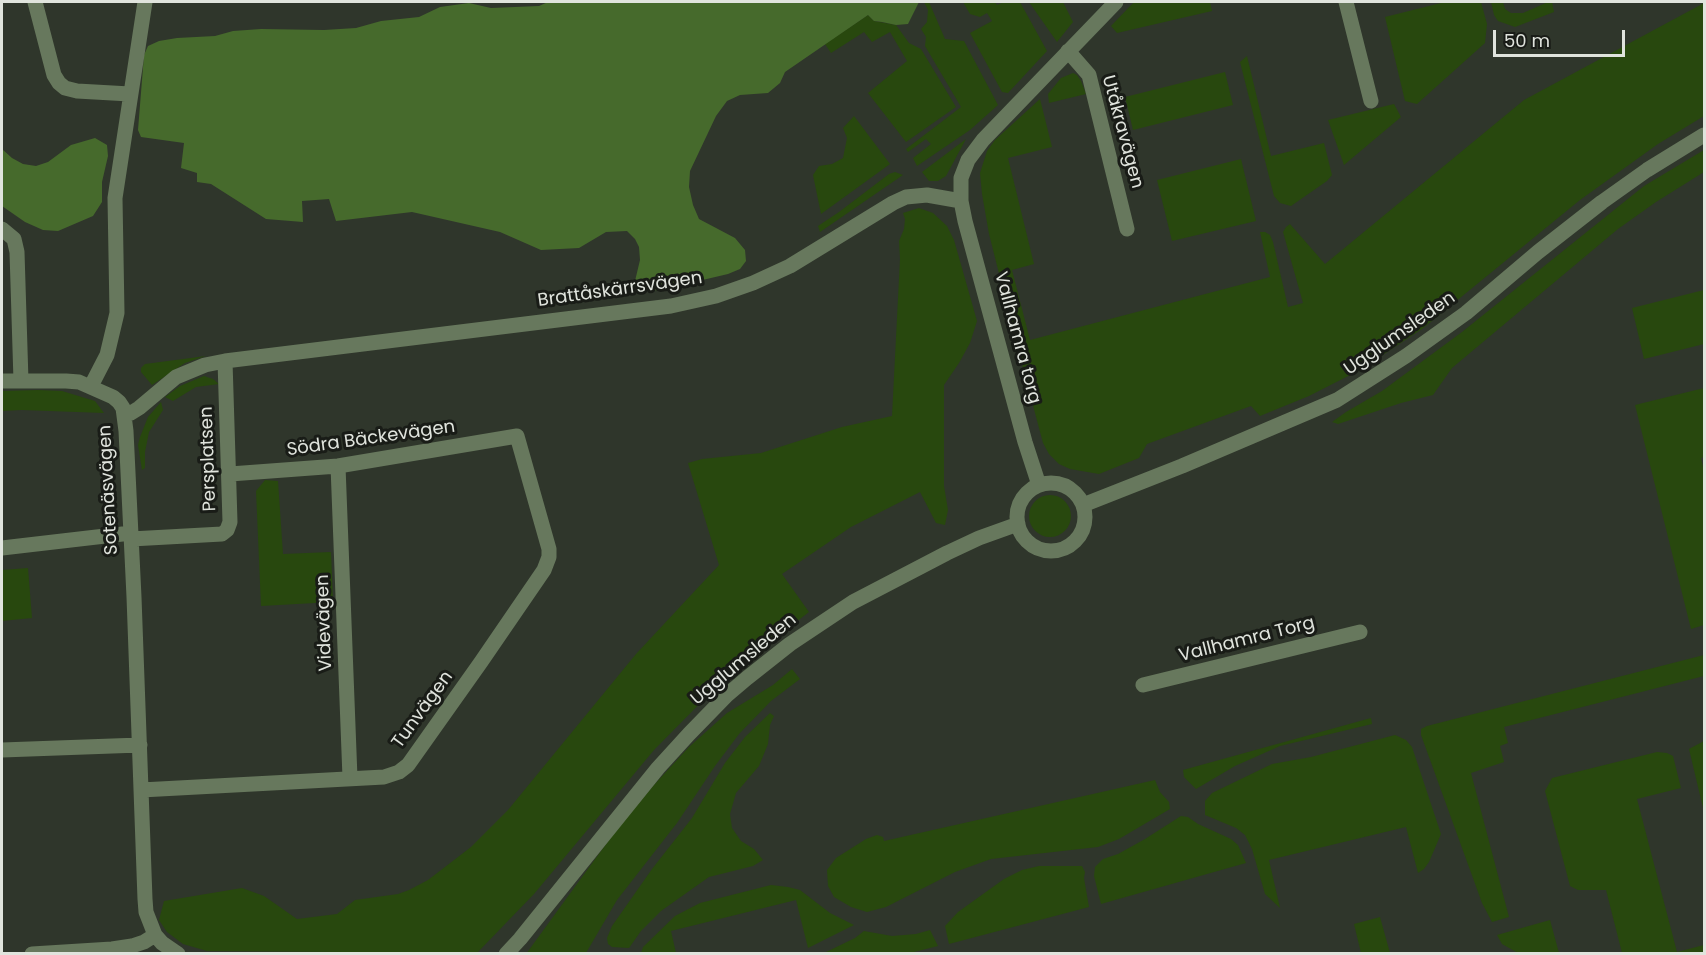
<!DOCTYPE html>
<html>
<head>
<meta charset="utf-8">
<style>
	body { margin:0 }
	#map { position:relative; width:1706px; height:955px; overflow:hidden; background:#2f362b; font-family:Poppins,sans-serif }
	canvas { display:block }
	.frame { position:absolute; inset:0; border:3px solid #e0e4dd; pointer-events:none }
	.scale { position:absolute; left:1493px; top:30px; width:132px; height:27px; box-sizing:border-box; border:3px solid #e0e4dd; border-top:0; padding-left:8px; font-size:18px; line-height:21px; white-space:nowrap; color:#e0e4dd; -webkit-text-stroke:4px #191c17; paint-order:stroke }
</style>
</head>
<body>
<div id="map">
<canvas width="1706" height="955"></canvas>
<div class="frame"></div>
<div class="scale">50 m</div>
</div>
<script>
const context = document.querySelector('canvas').getContext('2d');
context.lineJoin = 'round';
function paint(path, color) {
  context.fillStyle = color;
  context.fill(path, 'evenodd');
}
function toPath(rows) {
  const path = new Path2D();
  for (const r of rows) {
    if (r.length === 3) {
      path.moveTo(r[0] + r[2], r[1]);
      path.arc(r[0], r[1], r[2], 0, 2 * Math.PI);
      continue;
    }
    path.moveTo(r[0], r[1]);
    for (let i = 2; i < r.length; i += 2) path.lineTo(r[i], r[i + 1]);
  }
  return path;
}
function stroke(path, color, width, dash) {
  context.strokeStyle = color;
  context.lineWidth = width;
  context.lineCap = dash ? 'butt' : 'round';
  context.setLineDash(dash || []);
  context.stroke(path);
}
function write(font, color, halo, rows, align = 'center') {
  context.font = font + ' Poppins,sans-serif';
  context.lineWidth = 6;
  context.setLineDash([]);
  context.textBaseline = 'middle';
  context.strokeStyle = halo;
  context.fillStyle = color;
  for (const [text, x, y, turn = 0] of rows) {
    context.save();
    context.translate(x, y);
    context.rotate((+turn || 0) * Math.PI / 180);
    context.textAlign = isNaN(turn) ? turn : align;
    if (halo) context.strokeText(text, 0, 0);
    context.fillText(text, 0, 0);
    context.restore();
  }
}
paint(toPath([
	[924,2,929,2,945,39,964,41,998,105,970,130,917,166,913,158,931,144,926,139,908,152,906,149,961,107,925,46,926,37,921,29,927,22,928,10],
	[963,2,995,2,997,5,1004,2,1020,2,1047,51,1008,93,1002,92,970,33,992,21,987,13,980,17,970,14],
	[1029,2,1063,2,1073,22,1057,42],
	[1134,2,1210,2,1212,11,1117,33,1111,26],
	[1445,2,1481,2,1487,24,1485,43,1417,104,1405,101,1385,17],
	[1491,2,1503,2,1505,9,1511,13,1523,13,1548,2,1552,2,1554,12,1515,27,1498,21,1494,15],
	[1704,3,1704,116,1658,144,1580,200,1422,329,1360,370,1309,396,1260,416,1251,406,1147,444,1139,458,1099,474,1070,469,1059,464,1049,454,1043,443,1023,368,989,234,982,194,980,173,987,151,995,140,1040,99,1052,147,1008,158,1034,264,1012,270,1030,340,1270,277,1260,232,1265,232,1270,235,1273,242,1288,307,1303,303,1283,232,1286,227,1290,224,1325,264,1524,100],
	[868,15,874,21,896,25,909,43,921,49,956,107,906,142,868,93,907,61,890,32,872,42,864,32,831,53,825,44],
	[1247,56,1271,156,1324,143,1332,175,1327,181,1291,206,1280,203,1274,196,1240,62],
	[1225,72,1233,105,1133,130,1125,97],
	[1073,73,1077,75,1081,81,1086,94,1049,103,1048,94,1061,78],
	[1394,104,1401,117,1344,165,1328,120],
	[854,116,890,164,821,214,813,175,819,166,832,164,843,158,847,138,843,128],
	[966,139,946,176,938,181,929,181,922,172],
	[1704,150,1704,172,1656,202,1618,229,1452,368,1433,395,1401,403,1338,424,1332,422,1346,412,1382,391,1462,332,1644,186],
	[1241,159,1256,221,1172,241,1157,180],
	[895,172,903,175,820,232,818,226,839,212,889,174],
	[919,208,933,213,947,226,954,240,977,321,970,343,959,363,944,385,944,486,948,510,945,525,936,523,920,492,851,527,782,574,809,612,729,674,654,750,534,894,477,953,207,951,183,944,167,932,159,920,164,901,242,888,264,896,297,919,337,914,355,900,398,894,409,890,428,880,471,847,508,810,636,654,719,565,688,463,702,459,761,453,842,427,892,416,900,259,899,241,904,229,905,219,903,213],
	[1704,290,1704,344,1644,359,1632,308],
	[206,356,185,363,152,385,141,372,141,368,145,364],
	[204,376,213,379,219,384,196,387,173,401,165,397,180,386],
	[1704,388,1704,457,1701,458,1704,471,1704,625,1691,629,1635,405],
	[38,390,62,391,95,401,104,413,22,410,2,411,2,391],
	[161,402,163,410,149,432,145,452,145,468,142,470,138,445,140,437,148,417],
	[265,480,278,481,283,554,331,552,333,602,261,606,256,491],
	[1050,516,21],
	[28,568,32,618,2,621,2,570],
	[1704,655,1704,676,1504,727,1508,743,1500,746,1504,762,1471,773,1509,917,1492,922,1482,903,1421,735,1421,729,1427,726],
	[792,669,800,679,771,701,739,734,715,766,677,823,617,900,586,953,526,954,617,829,653,786,689,747,727,713,773,685],
	[770,713,774,716,770,725,768,744,759,766,736,793,730,814,732,828,741,841,754,849,763,860,753,866,709,877,661,911,641,931,629,948,612,947,608,944,607,938,612,926,652,869,692,818,725,763,745,737],
	[1371,718,1372,724,1280,746,1235,766,1196,789,1184,777,1183,770],
	[1395,735,1406,740,1412,747,1441,834,1429,862,1424,869,1418,873,1406,827,1269,860,1280,908,1265,894,1252,849,1245,835,1236,828,1205,815,1205,801,1212,793,1272,764,1311,757],
	[1704,741,1704,807,1703,808,1689,749],
	[1657,752,1667,753,1673,756,1681,788,1637,799,1677,952,1704,945,1704,953,1622,953,1606,890,1578,890,1570,886,1545,791,1552,778],
	[1155,780,1160,792,1169,802,1170,809,1119,839,1098,847,991,859,955,872,886,907,867,912,851,907,834,897,828,886,827,870,836,858,866,839,877,835,883,837,884,841],
	[1181,816,1188,817,1198,824,1231,839,1238,845,1246,863,1101,904,1094,876,1095,867,1103,859,1118,854,1145,839],
	[1039,866,1082,866,1085,872,1084,878,1089,907,949,944,945,926,958,912,1004,879,1022,870],
	[771,885,788,887,800,890,830,913,854,925,808,948,796,900,671,931,676,953,641,953,643,947,675,916,700,903],
	[1380,917,1390,953,1361,953,1354,924],
	[1550,920,1559,953,1518,953,1502,944,1497,935],
	[930,930,938,946,910,953,824,953,855,938,864,931,892,936,916,934]
]), '#28480e');
paint(toPath([
	[548,2,919,2,908,24,896,25,882,22,874,21,868,15,785,72,780,83,768,93,740,95,727,101,716,116,690,171,689,187,693,205,699,219,735,238,745,250,746,261,740,269,728,274,660,290,644,291,638,286,635,281,640,260,639,247,635,239,627,231,606,232,579,248,541,250,500,232,412,212,336,221,329,199,302,201,303,222,266,219,211,184,197,182,197,173,181,168,184,143,141,137,138,130,144,55,148,46,159,41,177,38,215,36,233,31,261,29,324,30,356,28,381,21,419,17,440,7,469,3,491,8,539,6],
	[95,138,107,145,108,156,102,182,102,202,93,216,58,231,43,230,25,222,2,206,2,149,12,158,23,164,36,166,48,162,71,145]
]), '#466a2c');
stroke(toPath([
	[35,2,54,75,59,83,65,88,77,91,130,94],
	[1346,2,1371,101],
	[1068,51,1089,75,1127,229],
	[2,229,14,239,17,252,21,381],
	[2,381,66,381,79,382,113,397,119,402,123,408,126,431,134,597,145,899,146,912,155,935,162,943,178,954],
	[91,386,107,355,117,313,115,198,145,2],
	[125,414,131,413,139,408,176,377,205,365,225,361,671,306,716,296,753,283,790,266,893,203,906,197,927,195,961,201],
	[338,466,350,778],
	[1051,517,34],
	[1039,485,1025,442,965,221,961,201,961,178,968,160,983,140,1116,2],
	[1083,505,1182,466,1337,400,1406,356,1466,313,1538,252,1602,202,1647,170,1704,135],
	[131,539,222,534,227,530,230,522,225,361],
	[2,548,131,533],
	[1143,685,1360,632],
	[2,750,140,745],
	[141,790,384,777,399,772,408,765,481,662,544,570,549,557,549,549,517,436,338,466,230,474],
	[32,954,112,949,132,946,144,942,155,935],
	[506,954,520,939,658,768,689,734,727,695,747,678,790,644,853,602,947,553,979,538,1018,524]
]), '#67785d', 15);
write('18px', '#e0e4dd', '#191c17', [
	["Utåkravägen",1122,132,75],
	["Brattåskärrsvägen",620,290,-8],
	["Ugglumsleden",1400,334,-35],
	["Vallhamra torg",1017,338,75],
	["Södra Bäckevägen",371,439,-8],
	["Persplatsen",209,459,-92],
	["Sotenäsvägen",109,490,-93],
	["Videvägen",325,623,-92],
	["Vallhamra Torg",1247,640,-14],
	["Ugglumsleden",744,660,-40],
	["Tunvägen",423,710,-54]
]);
</script>
</body>
</html>
